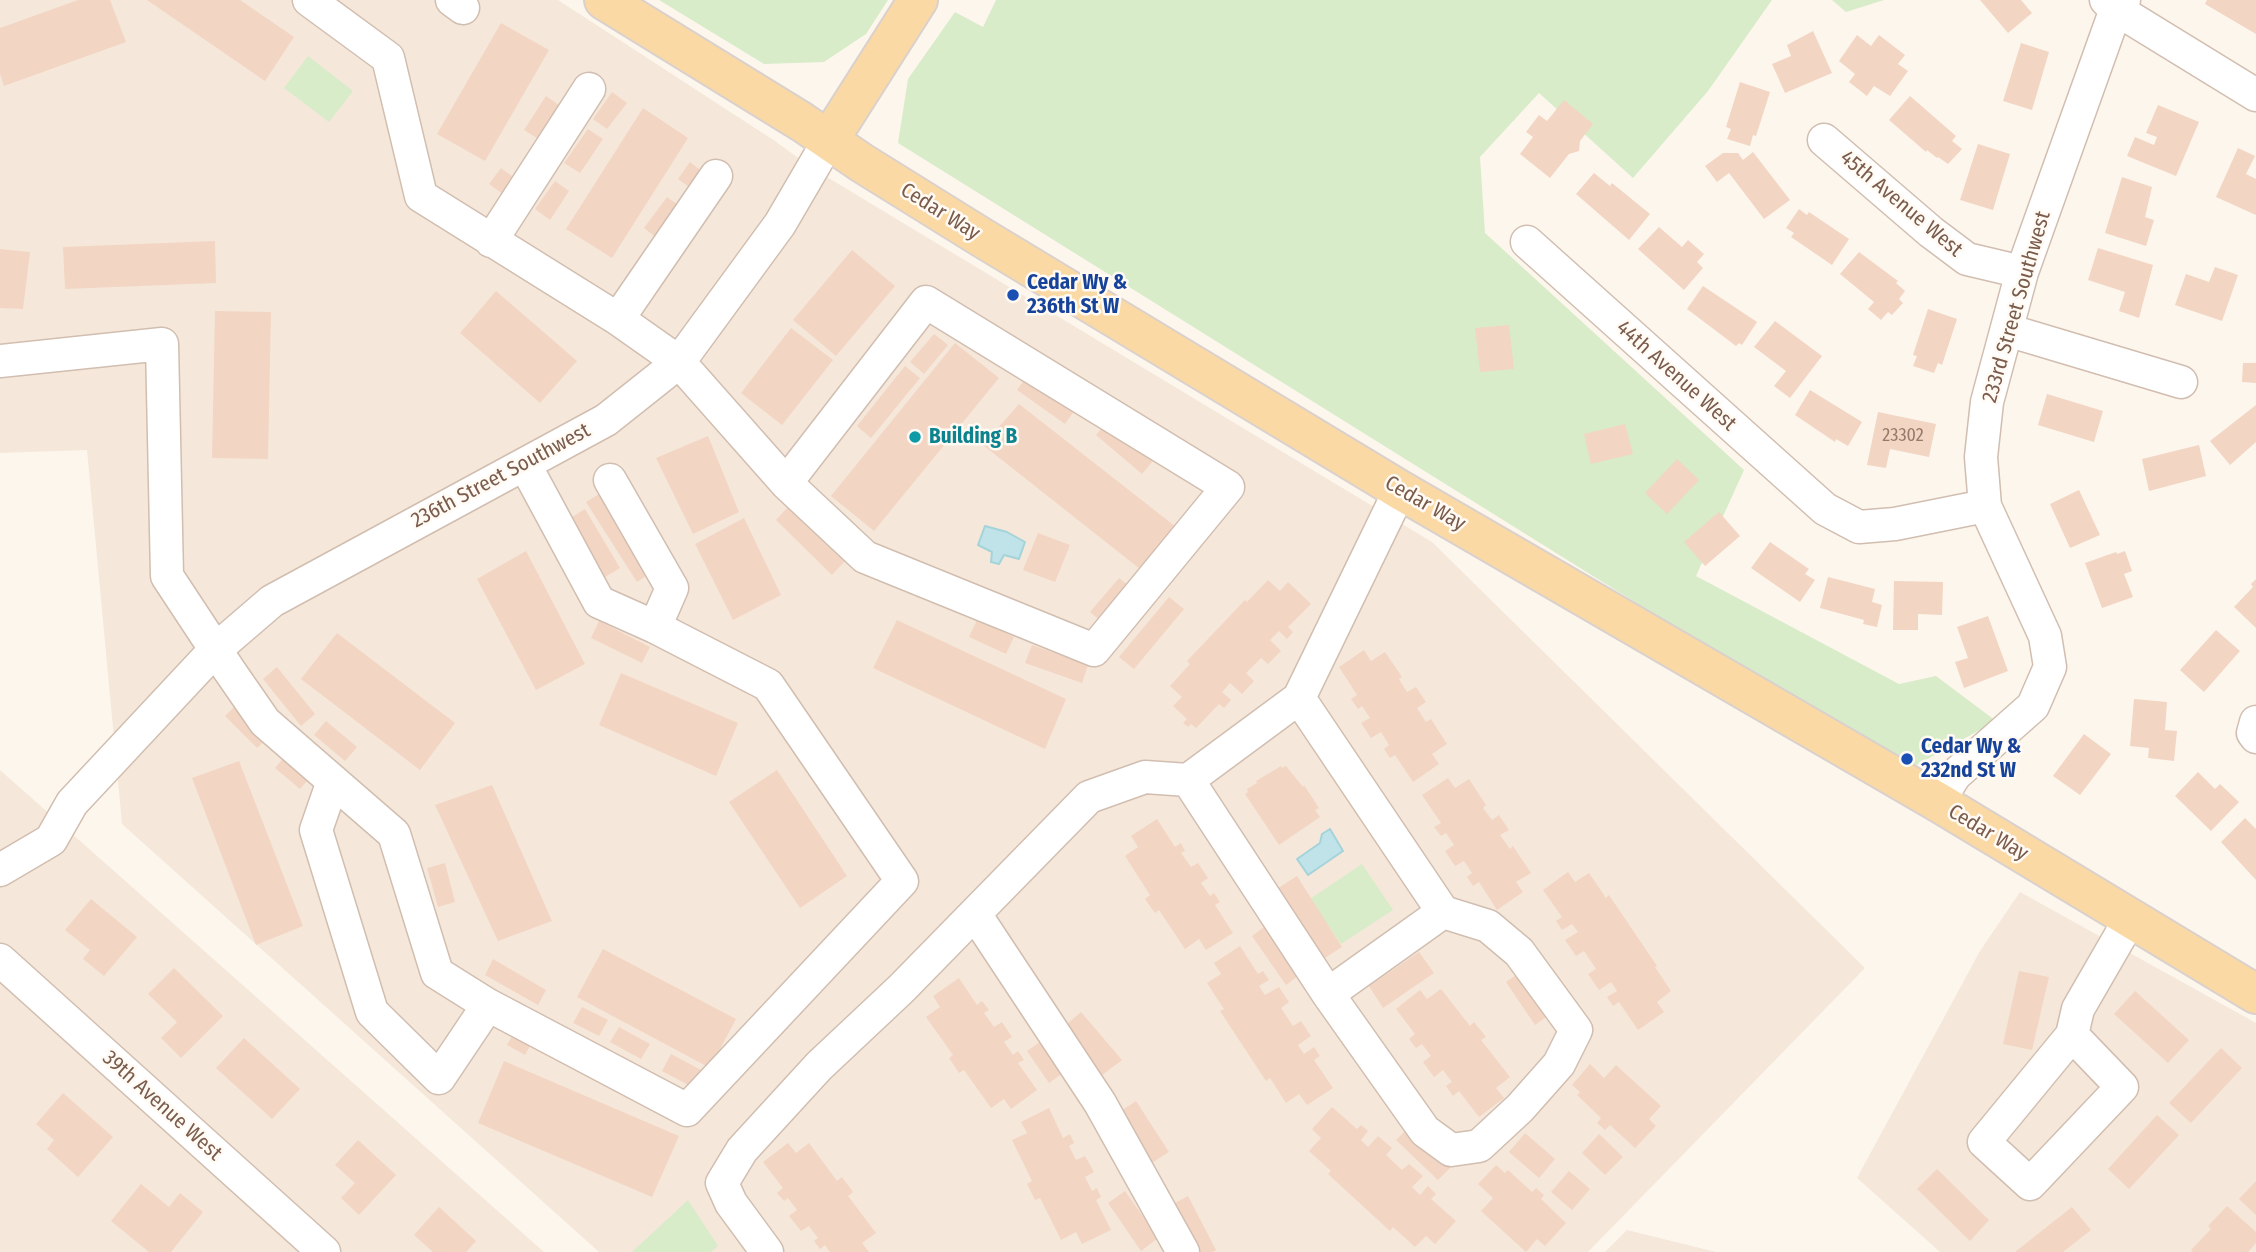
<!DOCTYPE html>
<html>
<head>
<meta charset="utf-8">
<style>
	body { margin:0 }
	canvas { display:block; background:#fdf6ec }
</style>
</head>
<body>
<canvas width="2256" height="1252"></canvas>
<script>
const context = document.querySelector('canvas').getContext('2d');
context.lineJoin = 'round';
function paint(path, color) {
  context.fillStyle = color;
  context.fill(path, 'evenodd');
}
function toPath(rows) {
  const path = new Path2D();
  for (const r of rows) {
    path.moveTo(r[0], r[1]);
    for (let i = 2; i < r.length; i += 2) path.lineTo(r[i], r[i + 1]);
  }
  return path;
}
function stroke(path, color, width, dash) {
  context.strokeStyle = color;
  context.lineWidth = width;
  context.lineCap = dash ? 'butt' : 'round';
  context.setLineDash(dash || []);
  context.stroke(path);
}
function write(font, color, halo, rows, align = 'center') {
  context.font = font + ' "Fira Sans Condensed",sans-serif';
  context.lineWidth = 5;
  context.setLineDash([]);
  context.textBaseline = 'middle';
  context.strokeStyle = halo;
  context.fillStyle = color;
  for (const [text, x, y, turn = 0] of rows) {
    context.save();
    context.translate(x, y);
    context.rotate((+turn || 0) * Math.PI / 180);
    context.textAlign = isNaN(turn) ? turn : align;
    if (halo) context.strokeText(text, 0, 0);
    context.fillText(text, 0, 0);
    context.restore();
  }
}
paint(toPath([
	[0,0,558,0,775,141,812,168,1432,542,1865,968,1588,1252,599,1252,122,824,87,450,0,453],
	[0,770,544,1252,0,1252],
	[2020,892,2256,1023,2256,1252,1940,1252,1857,1178,1980,951],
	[1627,1230,1716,1252,1605,1252]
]), '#f5e8da');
paint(toPath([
	[659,0,888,0,866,34,824,62,764,64],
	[996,0,1772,0,1708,91,1633,178,1539,93,1480,157,1485,233,1744,470,1696,576,1899,684,1936,676,1996,721,1906,771,898,143,908,79,955,12,983,27],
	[1832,0,1884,0,1846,12],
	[308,56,353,91,329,122,284,88],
	[1362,864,1393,910,1341,944,1310,899],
	[688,1200,718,1246,711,1252,632,1252]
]), '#d8ecc9');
const water = toPath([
	[985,526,1007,532,1025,542,1019,559,1004,555,999,564,991,562,992,552,978,545,985,526],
	[1330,829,1343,851,1308,875,1297,859,1320,843,1322,834,1330,829]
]);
paint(water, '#bfe3e8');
stroke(water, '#a5d3da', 2);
paint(toPath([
	[78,0,110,0,126,42,4,86,0,74,0,28],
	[147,0,240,0,294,37,265,81],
	[1980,0,2021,0,2032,13,2008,33],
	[2207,0,2256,0,2256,34,2205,4],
	[501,23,549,50,485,161,437,134],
	[1813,31,1832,73,1785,93,1772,64,1791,56,1787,45],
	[1857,35,1871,46,1879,35,1905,55,1898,64,1908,71,1890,96,1874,86,1867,96,1849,82,1855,74,1839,61],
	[2021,43,2049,52,2032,110,2003,101],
	[1740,82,1770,92,1756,136,1753,135,1750,146,1727,139,1731,129,1726,127],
	[612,92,627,103,607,129,593,119],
	[546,96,562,107,540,140,524,130],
	[1910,96,1956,136,1952,141,1962,149,1948,164,1938,157,1937,158,1927,150,1926,152,1889,120],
	[1564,100,1593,124,1580,141,1579,151,1569,154,1550,178,1520,154,1533,137,1526,132,1539,115,1547,121],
	[2158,105,2199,122,2176,176,2127,156,2135,137,2154,145,2157,137,2146,133],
	[643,108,688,138,612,258,566,229],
	[588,129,603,139,580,173,564,163],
	[1978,144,2010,154,1993,210,1960,200],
	[2238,148,2255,156,2246,174,2256,179,2256,215,2216,197],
	[1753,152,1790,200,1764,219,1729,173,1717,182,1705,166,1723,153,1738,153,1743,160],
	[690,162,704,173,692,189,678,179],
	[501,168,516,179,504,195,489,184],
	[1594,173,1610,186,1612,183,1650,214,1629,240,1576,194],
	[2122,177,2152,187,2145,217,2154,220,2146,246,2105,233],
	[555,181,569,191,550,220,535,209],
	[667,197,682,208,658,239,644,228],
	[1799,209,1807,215,1809,212,1849,239,1832,265,1791,237,1794,233,1786,228],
	[1659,227,1682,247,1688,240,1704,254,1697,262,1703,268,1684,290,1638,249],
	[215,241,216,283,65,289,63,247],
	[2098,248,2153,265,2139,318,2119,311,2125,292,2088,280],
	[0,249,30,252,23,309,0,308],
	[852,250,895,286,836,356,793,320],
	[1859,252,1898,281,1896,283,1905,291,1899,299,1903,303,1892,315,1888,312,1881,320,1868,309,1874,302,1840,274],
	[2215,267,2238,275,2222,321,2175,305,2186,274,2209,282],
	[1703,286,1757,322,1742,345,1739,343,1736,346,1687,309],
	[496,291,577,361,540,403,460,333],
	[1928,309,1957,319,1942,365,1938,363,1934,373,1913,366,1917,356,1913,355],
	[215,311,271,312,268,459,212,458],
	[1775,321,1822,356,1790,398,1774,386,1786,371,1754,347],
	[1509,325,1514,369,1480,372,1475,328],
	[791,328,833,360,782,425,741,393],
	[934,334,948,345,924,374,910,362],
	[955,343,999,378,874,531,831,496],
	[2243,363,2256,363,2256,383,2242,382],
	[905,366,920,378,871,438,857,426],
	[1029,373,1077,407,1065,424,1017,390],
	[1810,390,1862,422,1848,446,1836,439,1835,442,1795,415],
	[2047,394,2103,411,2094,442,2038,425],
	[1019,404,1176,527,1140,569,983,445],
	[2256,405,2256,442,2230,465,2210,441],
	[1878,412,1936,424,1929,457,1890,449,1886,468,1867,465],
	[1107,422,1153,461,1142,474,1096,435],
	[1625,424,1633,454,1591,464,1584,434],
	[708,436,739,512,693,534,656,458],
	[2199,445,2206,476,2149,491,2142,459],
	[1677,459,1699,480,1667,514,1645,493],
	[2079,490,2100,535,2070,548,2050,504],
	[602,492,652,572,637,582,586,502],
	[789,506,845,561,832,575,776,520],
	[585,509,620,568,605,577,569,519],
	[1719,512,1740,536,1705,566,1684,542],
	[744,518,781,595,733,620,695,544],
	[1038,533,1070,545,1055,582,1023,570],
	[1770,542,1809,569,1805,574,1815,580,1800,602,1751,568],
	[526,551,585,664,536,690,477,579],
	[2125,551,2132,571,2124,574,2133,597,2102,608,2085,563,2116,552,2117,554],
	[1828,577,1875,589,1872,602,1882,605,1877,627,1863,624,1864,620,1820,608],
	[1119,578,1133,589,1104,624,1090,612],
	[2256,579,2256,628,2234,607,2253,587,2251,584],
	[1268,580,1280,591,1288,582,1311,604,1288,627,1293,632,1287,639,1279,631,1270,640,1281,651,1268,664,1261,658,1246,673,1254,681,1242,694,1230,683,1222,692,1231,700,1224,708,1219,704,1196,728,1191,724,1188,727,1183,723,1187,719,1173,706,1182,697,1170,686,1190,664,1187,661,1245,600,1247,602],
	[1894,581,1943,582,1942,615,1918,614,1918,630,1893,630],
	[1169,597,1184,609,1134,669,1119,657],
	[1988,616,2008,671,1964,688,1955,662,1968,658,1957,627],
	[897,620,1066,699,1045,749,873,668],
	[977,620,1014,637,1006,654,969,637],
	[599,621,650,647,642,663,591,638],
	[2216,630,2240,651,2204,692,2180,670],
	[337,633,455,723,420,770,301,679],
	[1032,645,1088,665,1082,683,1025,663],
	[1364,650,1371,661,1385,652,1402,677,1399,679,1407,692,1416,687,1426,702,1417,708,1426,722,1431,719,1447,744,1432,754,1439,764,1413,782,1395,755,1390,758,1384,749,1389,745,1381,732,1371,738,1361,723,1370,718,1362,706,1358,709,1351,699,1357,695,1339,667],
	[277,667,315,714,301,726,263,679],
	[621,673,738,723,716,776,599,725],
	[2134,699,2167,702,2165,730,2177,731,2174,761,2148,758,2149,748,2130,746],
	[238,703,271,735,257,748,225,716],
	[326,721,357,747,345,761,314,735],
	[2084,734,2111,754,2080,795,2053,776],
	[287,754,312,775,300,789,275,768],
	[239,761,303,926,256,945,192,778],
	[1281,766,1282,768,1286,766,1303,787,1304,785,1319,808,1315,810,1320,817,1279,845,1245,794,1248,792,1247,789,1257,783,1256,781],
	[777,770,847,876,800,908,729,802],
	[2198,772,2215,789,2220,784,2239,802,2211,831,2175,796],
	[1448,778,1455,788,1469,779,1486,805,1483,808,1492,820,1499,815,1509,830,1500,835,1510,849,1513,846,1531,873,1516,882,1523,892,1497,910,1479,882,1473,886,1467,877,1472,873,1464,861,1455,866,1445,851,1454,845,1446,833,1441,836,1434,827,1441,823,1422,795],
	[492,785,552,921,498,941,435,805],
	[2245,818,2256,829,2256,880,2221,842],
	[1157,819,1175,847,1181,843,1185,851,1181,853,1191,867,1198,863,1208,878,1201,883,1210,896,1214,893,1220,902,1215,905,1233,933,1206,950,1199,939,1185,949,1159,910,1155,913,1145,899,1150,895,1125,856,1138,847,1131,836],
	[445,863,455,902,438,907,427,868],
	[1568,872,1575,882,1589,873,1606,898,1609,895,1657,966,1655,967,1671,991,1657,1002,1664,1012,1638,1030,1619,1002,1613,1006,1607,997,1617,991,1611,982,1599,990,1588,974,1596,969,1584,951,1576,956,1565,940,1578,932,1572,924,1562,930,1556,921,1562,917,1543,890],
	[1297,876,1342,947,1320,961,1275,890],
	[91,899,137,937,104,976,83,959,90,950,65,930],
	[1268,924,1302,973,1286,985,1252,936],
	[1240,946,1258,974,1263,971,1269,980,1259,986,1265,995,1279,987,1289,1002,1281,1008,1293,1026,1301,1021,1311,1036,1298,1045,1304,1054,1314,1047,1320,1056,1314,1060,1333,1088,1307,1105,1299,1094,1286,1103,1270,1078,1266,1081,1220,1011,1224,1009,1207,983,1221,974,1214,963],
	[603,949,736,1019,710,1068,577,997],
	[1419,952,1434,973,1383,1008,1369,986],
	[493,959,546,990,538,1005,485,975],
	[174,968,223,1016,181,1058,161,1038,177,1022,148,994],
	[1526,968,1555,1011,1535,1025,1506,982],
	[2019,971,2049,977,2032,1050,2003,1044],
	[959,978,977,1005,982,1001,989,1010,984,1013,994,1027,1002,1022,1012,1037,1004,1042,1013,1055,1018,1051,1024,1060,1018,1063,1037,1090,1011,1109,1004,1099,991,1108,964,1070,959,1073,949,1058,953,1055,926,1017,940,1007,933,996],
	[1441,989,1470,1026,1474,1022,1486,1037,1481,1040,1510,1077,1496,1088,1504,1098,1479,1117,1459,1091,1453,1096,1446,1086,1452,1082,1443,1070,1434,1077,1423,1062,1431,1056,1422,1044,1416,1048,1409,1039,1415,1034,1396,1009,1420,990,1427,999],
	[2135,991,2189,1040,2168,1063,2114,1014],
	[582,1007,608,1020,599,1036,573,1023],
	[1081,1012,1122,1060,1101,1076,1061,1029],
	[619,1027,650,1044,641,1059,610,1042],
	[516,1029,534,1039,525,1055,507,1045],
	[244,1038,300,1089,272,1119,216,1068],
	[1044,1039,1066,1071,1049,1083,1027,1051],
	[2221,1048,2242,1068,2191,1123,2169,1103],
	[671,1054,701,1070,692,1087,662,1071],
	[504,1061,679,1136,652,1197,478,1123],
	[1590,1064,1604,1078,1616,1065,1661,1106,1649,1119,1656,1126,1635,1148,1610,1125,1605,1130,1597,1123,1601,1118,1577,1095,1580,1092,1572,1085],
	[63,1093,113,1137,78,1177,47,1149,54,1140,36,1124],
	[1136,1101,1169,1152,1147,1166,1115,1115],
	[1332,1107,1357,1129,1361,1125,1368,1131,1361,1140,1368,1147,1378,1136,1392,1148,1386,1155,1402,1170,1409,1164,1423,1176,1412,1187,1420,1195,1428,1186,1436,1194,1431,1199,1456,1221,1435,1244,1426,1236,1415,1247,1393,1227,1390,1231,1328,1174,1331,1171,1309,1151,1321,1138,1312,1129],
	[1049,1108,1063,1138,1070,1134,1074,1143,1069,1146,1076,1160,1085,1156,1094,1172,1085,1177,1092,1191,1097,1188,1101,1197,1096,1200,1111,1230,1082,1244,1076,1232,1061,1240,1040,1198,1035,1200,1027,1184,1032,1181,1012,1140,1027,1133,1021,1122],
	[2157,1115,2179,1135,2129,1189,2108,1169],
	[1409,1127,1451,1167,1438,1180,1396,1140],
	[1525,1133,1555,1159,1539,1178,1509,1152],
	[1599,1134,1623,1157,1605,1175,1582,1153],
	[358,1140,396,1175,359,1215,341,1198,355,1183,335,1165],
	[788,1143,796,1153,809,1143,837,1181,842,1177,853,1192,848,1196,876,1233,862,1243,869,1252,830,1252,825,1245,820,1249,814,1241,818,1238,809,1226,801,1231,789,1216,797,1210,788,1198,784,1201,777,1193,783,1188,763,1162],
	[1496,1165,1505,1173,1508,1170,1532,1192,1536,1188,1544,1195,1541,1199,1566,1223,1545,1246,1537,1239,1526,1252,1481,1211,1493,1198,1478,1184],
	[1937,1169,1989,1220,1970,1241,1917,1189],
	[1569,1171,1590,1189,1572,1210,1551,1192],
	[2256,1181,2256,1215,2239,1199],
	[141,1184,169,1207,180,1193,203,1212,171,1252,149,1252,111,1221],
	[1125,1191,1158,1238,1141,1251,1108,1203],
	[1188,1196,1216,1250,1212,1252,1187,1252,1164,1209],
	[2227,1206,2256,1232,2256,1243,2248,1252,2193,1252,2191,1250,2211,1229,2208,1226],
	[439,1207,476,1241,466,1252,433,1252,414,1235],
	[2072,1207,2091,1230,2063,1252,2015,1252]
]), '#f3d5c3');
const minor = toPath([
	[309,0,388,58,421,196,618,319,679,362,786,483,865,557,1094,650,1228,487,926,302,786,483],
	[452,0,463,8],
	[2106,0,2116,9,2256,95],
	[1824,140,1931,232,1967,259,2022,272],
	[491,241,589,89],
	[1527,242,1825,509,1859,527,1895,524,1985,506],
	[618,319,716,176],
	[2007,330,2181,382],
	[0,361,162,344,167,576,229,670,265,722,394,834,437,973,488,1005,687,1110,902,881,768,685,655,627,599,602,525,465],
	[610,480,672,588,655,627],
	[2256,722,2253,733,2256,737],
	[1188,780,1328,994,1425,1131,1451,1150,1479,1146,1520,1108,1559,1064,1576,1030,1519,952,1488,926,1443,912,1299,698],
	[333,781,316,830,372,1012,439,1078,488,1005],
	[1938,802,1955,775,2033,706,2050,667,2045,636,1985,506,1981,457,1987,402,2022,272,2116,9,2124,0],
	[0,870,51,840,72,803,215,650,272,601,606,420,679,362,780,224,829,140],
	[975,914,1100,1103,1183,1252],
	[0,960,324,1252],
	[1328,994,1443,912],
	[2072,1035,2122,1087,2030,1184,1984,1142,2072,1035,2078,1009,2130,919],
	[767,1252,731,1203,722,1183,742,1150,819,1066,901,989,1089,797,1145,777,1188,780,1299,698,1400,490]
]);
const major = toPath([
	[604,0,802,122,862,163,981,237,1400,490,1938,802,2256,994],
	[829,140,918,0]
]);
stroke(minor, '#d1beb0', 35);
stroke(major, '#dad1cd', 42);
stroke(minor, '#fff', 32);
stroke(major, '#fbd9a5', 38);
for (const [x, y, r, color] of [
	[1013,295,7,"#1a4fb4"],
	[915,437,7,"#0f9aa8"],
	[1907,759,7,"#1a4fb4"]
]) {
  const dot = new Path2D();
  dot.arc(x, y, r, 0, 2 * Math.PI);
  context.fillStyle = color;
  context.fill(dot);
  stroke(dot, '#fffaf3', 2.5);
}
write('18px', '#987a6a', null, [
	["23302",1903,436]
]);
write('21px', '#7a5c4d', '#fffaf3', [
	["45th Avenue West",1901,204,40],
	["Cedar Way",940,212,32],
	["233rd Street Southwest",2017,307,-74],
	["44th Avenue West",1676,376,42],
	["236th Street Southwest",501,476,-28],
	["Cedar Way",1425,504,30],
	["Cedar Way",1988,833,31],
	["39th Avenue West",162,1106,42]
]);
write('bold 21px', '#164399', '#fffaf3', [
	["Cedar Wy &",1027,283],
	["236th St W",1027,307],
	["Cedar Wy &",1921,747],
	["232nd St W",1921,771]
], 'left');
write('bold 21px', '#0d838f', '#fffaf3', [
	["Building B",929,437]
], 'left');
</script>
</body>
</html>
